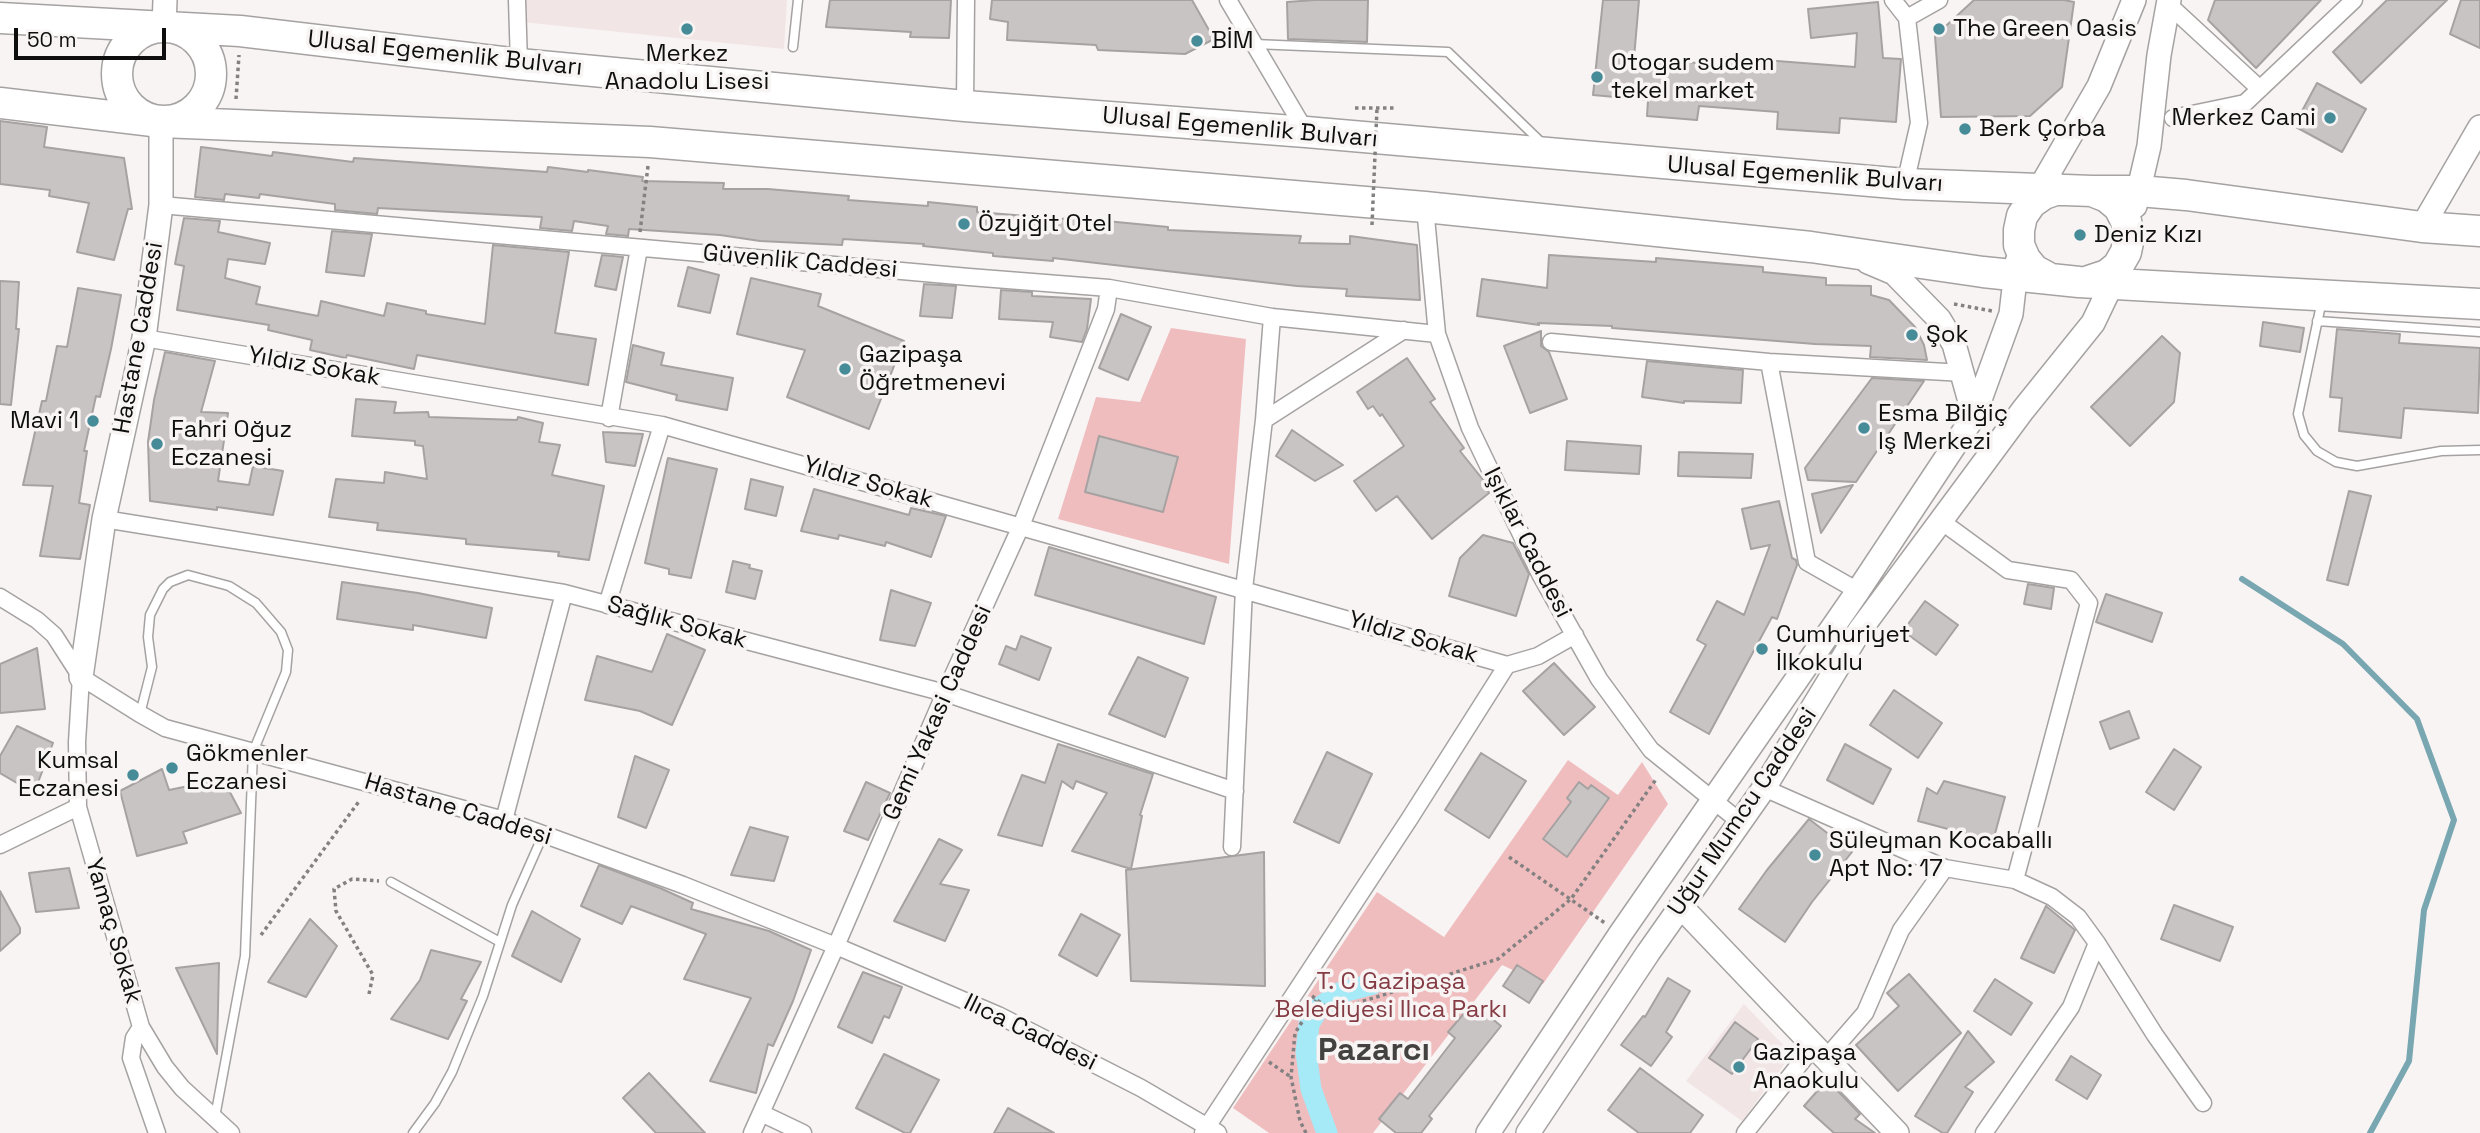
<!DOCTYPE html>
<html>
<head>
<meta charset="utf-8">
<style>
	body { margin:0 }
	#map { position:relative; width:2480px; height:1133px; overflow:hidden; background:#f8f4f4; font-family:"Space Grotesk",sans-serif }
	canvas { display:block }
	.scale { position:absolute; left:14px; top:28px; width:152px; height:32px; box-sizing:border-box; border:4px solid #0f0e0e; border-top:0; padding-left:9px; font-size:21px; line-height:24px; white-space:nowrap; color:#0f0e0e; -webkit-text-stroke:5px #f8f4f4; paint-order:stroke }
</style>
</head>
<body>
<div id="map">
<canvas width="2480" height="1133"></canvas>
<div class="scale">50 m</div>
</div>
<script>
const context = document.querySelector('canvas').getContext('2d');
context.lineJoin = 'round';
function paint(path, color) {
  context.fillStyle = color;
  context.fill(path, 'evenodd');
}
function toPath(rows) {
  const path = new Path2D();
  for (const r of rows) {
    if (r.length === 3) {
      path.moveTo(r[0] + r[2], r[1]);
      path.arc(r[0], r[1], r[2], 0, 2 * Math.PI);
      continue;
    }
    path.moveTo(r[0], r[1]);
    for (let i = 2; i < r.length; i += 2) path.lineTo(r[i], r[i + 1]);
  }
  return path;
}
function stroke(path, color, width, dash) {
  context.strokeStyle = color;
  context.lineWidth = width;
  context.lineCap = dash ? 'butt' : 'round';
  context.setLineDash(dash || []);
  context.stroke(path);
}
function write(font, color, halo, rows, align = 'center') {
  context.font = font + ' "Space Grotesk",sans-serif';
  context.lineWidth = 7;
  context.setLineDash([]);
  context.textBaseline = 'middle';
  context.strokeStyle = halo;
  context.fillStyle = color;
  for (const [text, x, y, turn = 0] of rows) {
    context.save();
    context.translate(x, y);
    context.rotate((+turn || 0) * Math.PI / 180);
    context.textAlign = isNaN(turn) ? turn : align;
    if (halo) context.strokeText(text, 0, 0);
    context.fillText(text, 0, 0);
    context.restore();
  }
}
paint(toPath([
	[523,0,787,0,784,49,522,22],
	[1744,1004,1792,1054,1742,1121,1686,1081]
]), '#f2e5e5');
paint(toPath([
	[1171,328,1246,339,1229,564,1058,519,1096,397,1140,402],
	[1568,760,1618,795,1642,762,1668,804,1543,984,1502,965,1373,1133,1269,1133,1233,1108,1377,892,1444,937]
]), '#f0bdbf');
stroke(toPath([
	[2242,579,2343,644,2417,719,2454,820,2424,910,2409,1061,2370,1133]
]), '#79a7b1', 6);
stroke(toPath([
	[1327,1133,1311,1089,1306,1052,1309,1024,1319,1008,1339,993,1373,984]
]), '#a6e9f7', 21);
const building = toPath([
	[830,0,951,0,949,38,910,37,911,32,826,27,830,0],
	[992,0,1192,0,1214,39,1185,54,1098,50,1096,45,1007,40,1008,22,990,19,992,0],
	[1315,0,1368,0,1367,42,1288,39,1287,2,1315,0],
	[1603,0,1639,0,1634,58,1724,65,1725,57,1855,67,1857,33,1811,38,1808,9,1878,2,1883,58,1901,59,1896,122,1840,118,1839,133,1777,129,1778,112,1699,106,1697,120,1647,116,1648,100,1593,95,1603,0],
	[1974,0,2064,0,2074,2,2062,87,2030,116,1941,117,1935,36,1974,0],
	[2215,0,2321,0,2256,68,2208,20,2215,0],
	[2387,0,2447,0,2361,83,2333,52,2387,0],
	[2461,0,2480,0,2480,48,2450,34,2461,0],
	[2317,83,2366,109,2342,152,2294,126,2317,83],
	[0,121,47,127,44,147,124,158,132,209,128,209,114,260,77,252,89,203,49,196,50,190,0,184,0,121],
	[201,147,272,156,273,152,353,162,354,158,547,172,548,167,588,172,588,170,643,177,642,181,724,183,723,189,768,189,849,196,848,200,928,206,928,202,977,207,977,212,1064,219,1065,217,1168,227,1168,230,1301,236,1299,243,1350,244,1350,236,1417,245,1420,300,1346,296,1347,289,1297,286,1053,258,1053,261,993,256,993,253,923,246,924,244,843,239,842,245,760,241,720,235,629,229,628,236,606,234,608,226,574,221,572,231,540,228,542,217,378,208,377,214,335,210,335,204,260,194,259,198,225,194,224,200,195,197,201,147],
	[184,218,220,221,218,232,270,243,265,264,228,259,225,278,260,287,256,304,318,316,321,301,384,316,387,303,426,311,426,314,485,324,493,245,569,252,555,333,596,339,588,385,417,355,414,369,347,355,346,358,310,350,312,340,268,330,269,325,177,310,184,266,175,264,184,218],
	[332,231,372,234,364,276,326,272,332,231],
	[602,255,623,257,616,290,595,286,602,255],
	[1549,255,1656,262,1656,258,1763,267,1763,272,1826,278,1826,285,1871,286,1871,295,1889,300,1915,327,1924,345,1927,360,1870,357,1871,346,1815,344,1612,328,1612,326,1538,323,1539,325,1477,316,1482,279,1547,288,1549,255],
	[688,267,719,275,710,313,678,306,688,267],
	[751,278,821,294,818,306,904,341,869,429,787,397,805,350,737,334,751,278],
	[0,281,19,282,16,329,19,329,11,405,0,404,0,281],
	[924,284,956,286,952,318,920,316,924,284],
	[78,288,121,295,111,349,100,397,96,396,84,451,87,451,79,503,90,505,80,559,40,556,53,486,23,485,42,401,46,401,57,346,67,347,78,288],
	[1001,290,1032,292,1032,296,1091,299,1087,329,1082,342,1050,337,1053,322,999,319,1001,290],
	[1121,314,1151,327,1128,380,1099,368,1121,314],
	[2263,322,2304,328,2300,352,2260,346,2263,322],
	[2337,329,2400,334,2399,343,2480,348,2478,413,2404,408,2401,438,2339,431,2342,398,2330,397,2337,329],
	[1541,331,1541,346,1549,352,1567,399,1530,413,1504,346,1541,331],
	[2162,336,2180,353,2174,402,2130,446,2091,407,2162,336],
	[633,345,664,353,661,365,733,378,727,410,676,400,677,395,626,382,633,345],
	[165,352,215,361,201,412,228,413,218,481,249,485,253,466,283,471,273,515,217,507,217,510,150,501,148,442,154,400,165,352],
	[1407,358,1435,399,1430,402,1464,448,1460,451,1484,481,1489,493,1432,539,1397,496,1376,511,1354,481,1404,446,1382,414,1380,416,1373,406,1368,409,1357,392,1407,358],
	[1647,361,1743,370,1741,403,1684,401,1684,403,1642,397,1647,361],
	[1872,378,1924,381,1856,482,1808,480,1805,468,1872,378],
	[356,399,396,402,394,413,428,412,429,417,517,420,518,417,543,423,539,442,560,445,552,475,604,486,589,560,558,556,559,552,466,544,466,539,377,530,378,523,329,517,336,479,384,483,385,472,427,479,423,446,415,445,415,441,352,436,356,399],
	[1292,430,1343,465,1315,481,1276,456,1292,430],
	[603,432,643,434,635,466,606,462,603,432],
	[1099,436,1178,457,1163,512,1085,492,1099,436],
	[1567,441,1641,446,1639,474,1565,470,1567,441],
	[1679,452,1753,454,1751,478,1678,476,1679,452],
	[668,458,717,469,691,578,669,574,669,569,645,563,668,458],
	[751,479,783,487,776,516,745,509,751,479],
	[1853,485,1821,533,1812,494,1853,485],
	[814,489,909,515,911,508,946,516,931,557,886,542,885,546,839,535,838,539,801,531,814,489],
	[2349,491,2371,496,2348,585,2327,580,2349,491],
	[1779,501,1792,558,1796,560,1797,565,1777,619,1772,617,1709,734,1670,712,1706,645,1697,640,1717,601,1744,615,1770,545,1751,549,1742,509,1779,501],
	[1483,535,1513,543,1529,574,1516,616,1449,596,1460,558,1483,535],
	[1049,547,1216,597,1204,644,1035,595,1049,547],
	[733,561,750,565,749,568,762,571,755,599,726,592,733,561],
	[342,582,418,593,492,608,486,638,413,625,413,630,337,619,342,582],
	[2028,584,2054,588,2051,609,2024,604,2028,584],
	[891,590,931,603,915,646,880,640,891,590],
	[2106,594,2162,613,2152,642,2096,622,2106,594],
	[1925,601,1958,625,1936,655,1903,631,1925,601],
	[667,634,705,650,672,725,640,711,585,700,597,656,652,672,667,634],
	[1021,636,1051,648,1039,680,999,664,1006,646,1016,650,1021,636],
	[37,648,45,709,0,713,0,664,37,648],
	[1138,657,1188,678,1165,737,1109,714,1138,657],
	[1554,663,1595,707,1564,735,1523,691,1554,663],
	[1894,690,1942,723,1918,758,1870,725,1894,690],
	[2129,711,2139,738,2110,749,2100,722,2129,711],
	[17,726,53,743,34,793,0,773,0,756,17,726],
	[1058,744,1153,774,1140,815,1142,816,1131,869,1072,851,1107,793,1076,781,1073,789,1062,781,1042,846,998,835,1022,775,1045,783,1058,744],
	[1845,744,1891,769,1873,804,1827,780,1845,744],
	[2174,749,2201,767,2174,810,2146,792,2174,749],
	[1327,752,1372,774,1339,843,1294,822,1327,752],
	[1481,753,1526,781,1489,838,1445,810,1481,753],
	[635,756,669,770,646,828,618,817,635,756],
	[162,769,169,790,223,779,241,813,183,832,187,843,137,856,120,791,162,769],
	[1944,781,2005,797,1993,841,1918,821,1927,788,1937,794,1944,781],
	[866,782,890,793,868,840,844,831,866,782],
	[1579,782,1588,789,1591,785,1609,798,1567,857,1543,839,1571,802,1567,798,1579,782],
	[1809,819,1852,852,1812,902,1785,942,1739,909,1767,870,1809,819],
	[750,827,788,837,774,881,731,875,750,827],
	[939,839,962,850,940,884,969,890,945,941,894,921,939,839],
	[1264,852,1265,986,1131,981,1126,870,1264,852],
	[599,865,660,888,693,903,691,909,769,931,811,950,793,1001,773,1046,768,1044,756,1093,710,1081,751,998,684,979,706,934,631,906,622,924,581,906,599,865],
	[69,868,79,908,36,912,29,873,69,868],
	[0,891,20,928,20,933,0,951,0,891],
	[2174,905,2233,927,2220,961,2161,939,2174,905],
	[2046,906,2075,930,2054,973,2021,958,2046,906],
	[532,911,580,939,561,982,512,956,532,911],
	[1081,914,1120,935,1097,976,1059,955,1081,914],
	[310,919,337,946,306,997,268,982,310,919],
	[431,950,481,962,461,999,467,1001,448,1039,391,1019,420,980,431,950],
	[219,963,217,1054,176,968,219,963],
	[1517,965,1543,981,1529,1003,1503,986,1517,965],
	[863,972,902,987,889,1018,884,1016,872,1043,838,1027,863,972],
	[1909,974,1961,1033,1898,1091,1856,1045,1899,1006,1887,993,1909,974],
	[1668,978,1690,991,1666,1032,1672,1037,1651,1066,1621,1045,1643,1016,1645,1017,1668,978],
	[1995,979,2032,1003,2011,1035,1974,1011,1995,979],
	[1473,1003,1501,1026,1429,1116,1432,1119,1421,1133,1396,1133,1379,1119,1400,1093,1408,1099,1455,1038,1448,1032,1473,1003],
	[1735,1022,1758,1039,1732,1074,1709,1058,1735,1022],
	[1968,1031,1994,1062,1965,1087,1973,1092,1947,1133,1943,1133,1915,1116,1968,1031],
	[884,1054,939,1080,910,1133,905,1133,856,1108,884,1054],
	[2071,1056,2101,1075,2087,1099,2056,1080,2071,1056],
	[1640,1068,1703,1115,1690,1133,1639,1133,1608,1110,1640,1068],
	[649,1073,705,1133,656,1133,623,1098,649,1073],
	[1827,1080,1860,1114,1855,1119,1875,1133,1834,1133,1804,1106,1827,1080],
	[1008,1108,1054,1133,994,1133,1008,1108]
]);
paint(building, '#c9c4c4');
stroke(building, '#a6a2a2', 2);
const lane = toPath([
	[1254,44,1448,52,1543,144],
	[793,47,798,0],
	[2322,300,2298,414,2304,435,2317,451,2336,462,2357,466,2441,451,2480,450],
	[2317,321,2480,332],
	[140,714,152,667,148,637,150,615,163,589,170,582,188,575,229,586,256,603,281,632,288,650,286,672,253,752,245,956,215,1117],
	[391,882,500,942],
	[413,1133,435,1103,452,1072,483,996,512,905,543,835]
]);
const street = toPath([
	[517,0,519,64],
	[1228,0,1306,132],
	[1893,0,1907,18,1919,123,1905,184],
	[2168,4,2260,89],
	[1907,18,1939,0],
	[965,106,966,0],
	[2173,118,2245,103,2354,0],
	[161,205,969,277,1109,288,1272,317,1437,334],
	[1425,207,1437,334,1470,428,1540,574,1599,679,1651,750,1739,821],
	[144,338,662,425,1507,665,1538,656,1575,635],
	[1551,342,1769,362,1964,373],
	[1769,362,1807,562,1858,591],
	[609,418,639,248],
	[1264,420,1404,330],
	[104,519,564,593,945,693,1235,791],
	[1941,521,2008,570,2071,580,2089,603,2015,880],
	[0,597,37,620,54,635,81,677,140,714,165,728,504,820,683,885,836,946,998,1015,1141,1088,1218,1133],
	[607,605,662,425],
	[81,677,77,742,78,807,141,1027,165,1067,182,1088,231,1133],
	[1764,788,1945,868,2015,880,2052,897,2078,917,2097,943,2071,1007,1984,1133],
	[504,820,564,593],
	[0,845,78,807],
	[1232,847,1244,589,1264,420,1272,317],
	[2097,943,2155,1035,2203,1103],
	[141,1027,134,1038,131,1058,157,1133],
	[1825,1059,1865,1013,1901,930,1945,868],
	[761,1113,803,1133],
	[752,1133,836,946,945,693,1021,526,1106,309,1109,288],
	[1203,1133,1410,818,1507,665],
	[1745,1133,1814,1046]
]);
const secondary = toPath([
	[164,27,165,0],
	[2033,200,2099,86,2134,0],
	[2135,206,2149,146,2159,55,2169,0],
	[2422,227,2480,127],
	[1868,262,1894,273,1939,319,1954,344,1974,416],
	[81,677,104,519,144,338,161,205,161,122],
	[1682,904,1688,914,1897,1133],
	[1488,1133,1621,933,1858,591,1974,416,2011,314,2017,262],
	[1528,1133,1648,953,1764,788,1860,630,2023,410,2093,323,2118,271]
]);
const highway = toPath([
	[0,18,240,31,519,64,965,106,1306,132,1905,184,2092,191,2139,191,2186,195,2422,227,2480,231],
	[164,74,47],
	[0,103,161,122,650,142,1425,207,1811,247,1983,272,2079,282,2480,304],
	[2047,277,2034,270,2025,259,2019,245,2019,230,2022,216,2031,203,2044,194,2058,189],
	[2086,282,2107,275,2118,266,2126,252,2129,237,2126,221,2119,207,2107,197,2092,191]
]);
stroke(lane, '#a6a2a2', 11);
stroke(street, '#a6a2a2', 19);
stroke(secondary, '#a6a2a2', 26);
stroke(highway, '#a6a2a2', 33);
stroke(toPath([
	[236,99,239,55],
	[1355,108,1396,108],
	[640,232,648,166],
	[1954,304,1992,311],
	[1509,857,1605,923],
	[261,935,360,800],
	[369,994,373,975,336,911,334,889,352,879,379,881],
	[1312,996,1326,1007,1338,1009,1498,959,1571,899,1657,778],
	[1269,1062,1291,1077],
	[1306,1133,1300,1121,1291,1077,1295,1033,1316,1000]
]), '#838181', 3.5, [3.5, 3.5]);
stroke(lane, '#fff', 8);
stroke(street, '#fff', 16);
stroke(secondary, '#fff', 23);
stroke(highway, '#fff', 30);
stroke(toPath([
	[1372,225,1377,108]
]), '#838181', 3.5, [3.5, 3.5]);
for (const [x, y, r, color] of [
	[687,29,7,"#468b98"],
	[1939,29,7,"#468b98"],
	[1197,41,7,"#468b98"],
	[1597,77,7,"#468b98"],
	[2330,118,7,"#468b98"],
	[1965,129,7,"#468b98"],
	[964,224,7,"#468b98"],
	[2080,235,7,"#468b98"],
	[1912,335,7,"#468b98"],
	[845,369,7,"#468b98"],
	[93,421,7,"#468b98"],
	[1864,428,7,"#468b98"],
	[157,444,7,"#468b98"],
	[1762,649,7,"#468b98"],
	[172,768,7,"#468b98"],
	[133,775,7,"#468b98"],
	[1815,855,7,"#468b98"],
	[1739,1067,7,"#468b98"]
]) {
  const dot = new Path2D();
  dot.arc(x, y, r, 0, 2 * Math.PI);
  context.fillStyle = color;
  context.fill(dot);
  stroke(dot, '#f8f4f4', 2.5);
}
write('24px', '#0f0e0e', '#f8f4f4', [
	["The Green Oasis",1953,29],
	["BİM",1211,41],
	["Merkez",687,54,"center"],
	["Anadolu Lisesi",687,82,"center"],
	["Otogar sudem",1611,63],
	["tekel market",1611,91],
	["Merkez Cami",2316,118,"right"],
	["Berk Çorba",1979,129],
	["Özyiğit Otel",978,224],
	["Deniz Kızı",2094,235],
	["Şok",1926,335],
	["Gazipaşa",859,355],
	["Öğretmenevi",859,383],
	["Esma Bilğiç",1878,414],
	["Iş Merkezi",1878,442],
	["Mavi 1",79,421,"right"],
	["Fahri Oğuz",171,430],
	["Eczanesi",171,458],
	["Cumhuriyet",1776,635],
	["İlkokulu",1776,663],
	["Gökmenler",186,754],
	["Eczanesi",186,782],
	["Kumsal",119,761,"right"],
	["Eczanesi",119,789,"right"],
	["Süleyman Kocaballı",1829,841],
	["Apt No: 17",1829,869],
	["Gazipaşa",1753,1053],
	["Anaokulu",1753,1081]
], 'left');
write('24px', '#0f0e0e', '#f8f4f4', [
	["Ulusal Egemenlik Bulvarı",445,54,6],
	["Ulusal Egemenlik Bulvarı",1240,128,5],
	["Ulusal Egemenlik Bulvarı",1805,175,4],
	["Güvenlik Caddesi",800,262,5],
	["Hastane Caddesi",139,338,-80],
	["Yıldız Sokak",314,367,10],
	["Yıldız Sokak",868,483,16],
	["Işıklar Caddesi",1527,543,63],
	["Sağlık Sokak",677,623,15],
	["Yıldız Sokak",1413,638,16],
	["Gemi Yakasi Caddesi",938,713,-66],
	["Hastane Caddesi",458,810,17],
	["Uğur Mumcu Caddesi",1743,812,-56],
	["Yamaç Sokak",113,931,74],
	["Ilıca Caddesi",1030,1033,26]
]);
write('24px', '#843b43', '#f8f4f4', [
	["T. C Gazipaşa",1391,982],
	["Belediyesi Ilıca Parkı",1391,1010]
]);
write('bold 32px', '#444141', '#f8f4f4', [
	["Pazarcı",1374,1051]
]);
</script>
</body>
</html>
